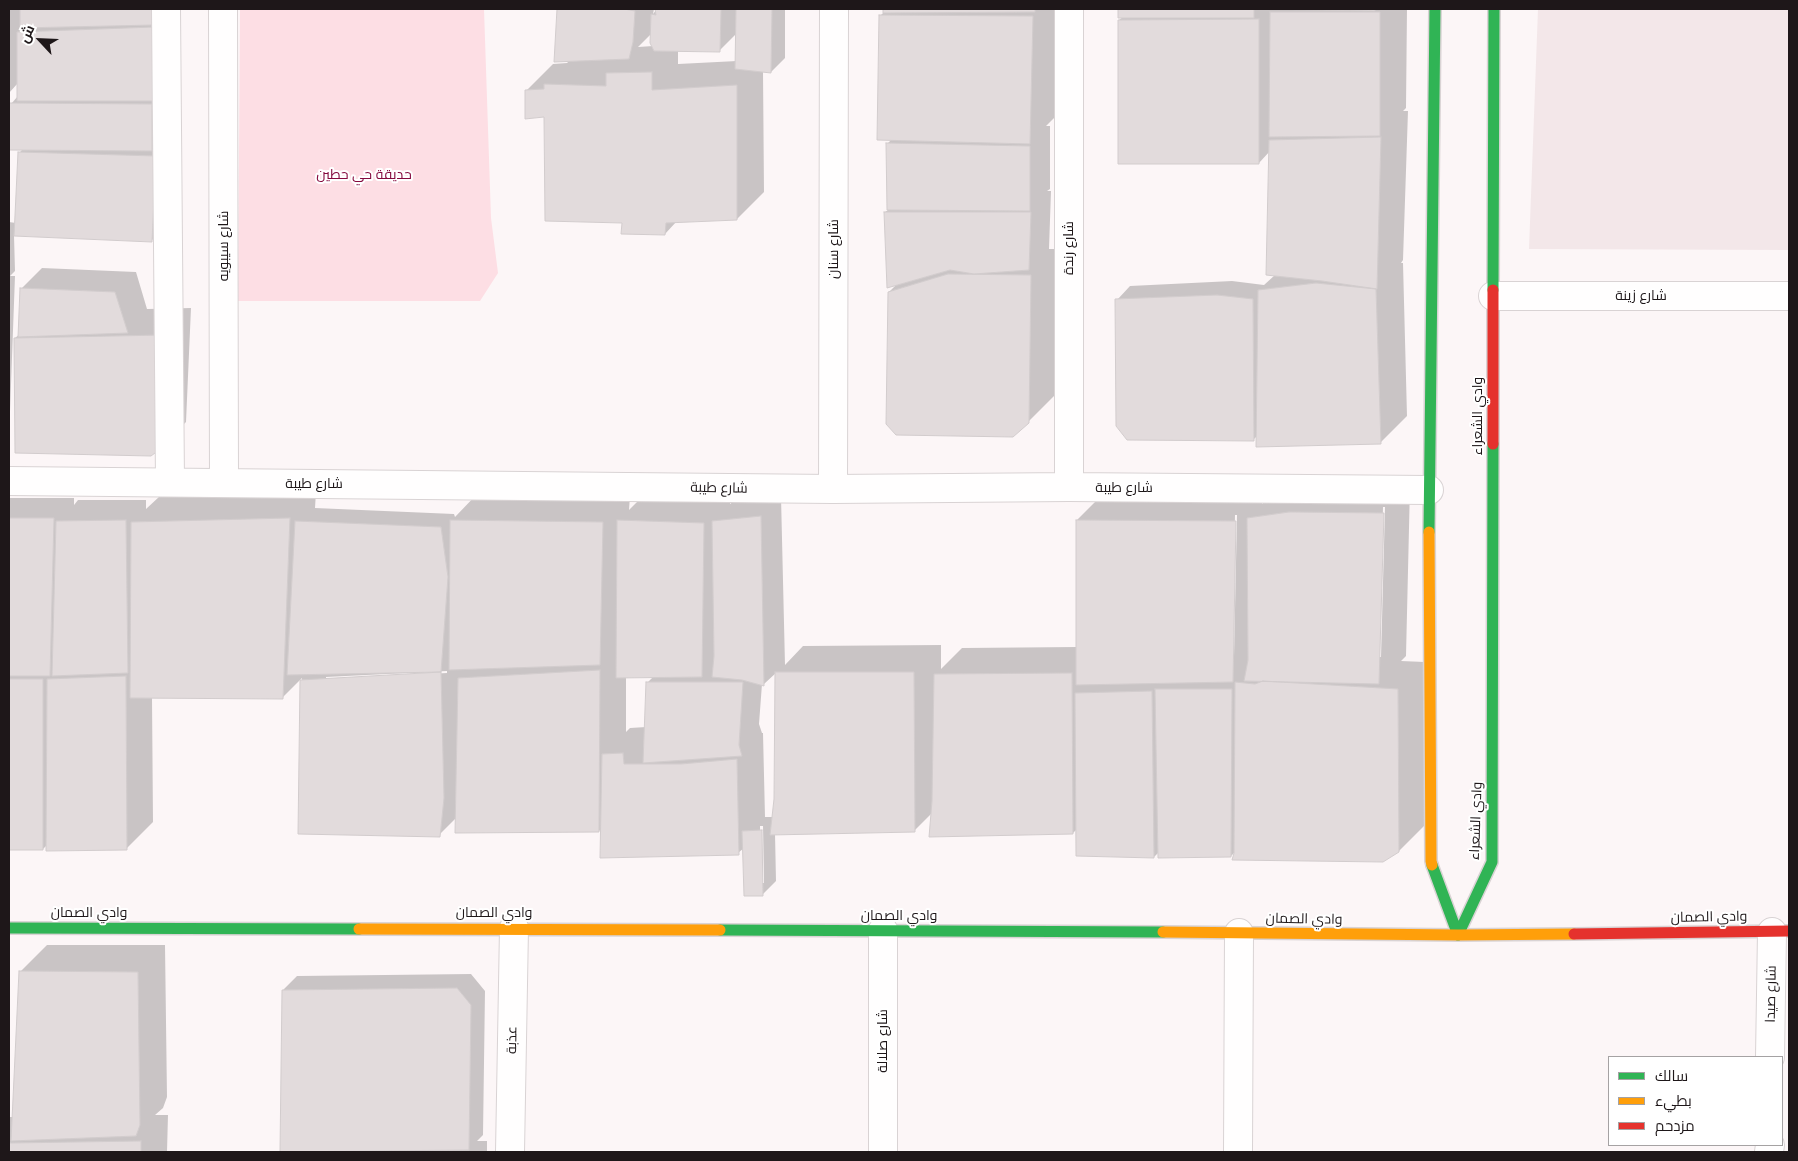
<!DOCTYPE html>
<html>
<head>
<meta charset="utf-8">
<style>
	body { margin:0 }
	#map { position:relative; width:1798px; height:1161px; overflow:hidden; background:#fcf6f7; font-family:Raleway,Cairo,sans-serif }
	canvas { display:block }
	.frame { position:absolute; inset:0; border:10px solid #1e1719; pointer-events:none }
	.legend { position:absolute; left:1608px; top:1056px; width:175px; height:90px; box-sizing:border-box; background:#fff; border:1px solid #a5a2a3; margin:0; padding:6px 9px; list-style:none; font-size:15px; color:#1e1719 }
	.legend li { display:flex; align-items:center; gap:10px; height:25px }
	.legend b { width:25px; border:1px solid #a5a2a3 }
	.north { position:absolute; left:15px; top:15px; width:50px; height:50px; -webkit-text-stroke:4px #fff; paint-order:stroke; rotate:295deg; font-size:14px; font-weight:700; line-height:20px; text-align:center; color:#1e1719 }
	.north::after { content:''; display:block; margin:auto; width:18px; height:22px; background:#1e1719; clip-path:polygon(50% 0,100% 100%,50% 72%,0 100%) }
</style>
</head>
<body>
<div id="map">
<canvas width="1798" height="1161"></canvas>
<div class="frame"></div>
<ul class="legend">
<li><b style="height:6px;background:#30b455"></b>سالك</li>
<li><b style="height:6px;background:#ff9f0a"></b>بطيء</li>
<li><b style="height:6px;background:#e5322d"></b>مزدحم</li>
</ul>
<div class="north">ش</div>
</div>
<script>
const context = document.querySelector('canvas').getContext('2d');
context.lineJoin = 'round';
function paint(path, color) {
  context.fillStyle = color;
  context.fill(path, 'evenodd');
}
function toPath(rows) {
  const path = new Path2D();
  for (const r of rows) {
    path.moveTo(r[0], r[1]);
    for (let i = 2; i < r.length; i += 2) path.lineTo(r[i], r[i + 1]);
  }
  return path;
}
function stroke(path, color, width, dash) {
  context.strokeStyle = color;
  context.lineWidth = width;
  context.lineCap = dash ? 'butt' : 'round';
  context.setLineDash(dash || []);
  context.stroke(path);
}
function write(font, color, halo, rows, align = 'center') {
  context.font = font + ' Raleway,Cairo,sans-serif';
  context.lineWidth = 4;
  context.setLineDash([]);
  context.textBaseline = 'middle';
  context.strokeStyle = halo;
  context.fillStyle = color;
  for (const [text, x, y, turn = 0] of rows) {
    context.save();
    context.translate(x, y);
    context.rotate((+turn || 0) * Math.PI / 180);
    context.textAlign = isNaN(turn) ? turn : align;
    if (halo) context.strokeText(text, 0, 0);
    context.fillText(text, 0, 0);
    context.restore();
  }
}
paint(toPath([
	[1538,9,1789,9,1789,250,1529,249]
]), '#f3e7e9');
paint(toPath([
	[240,9,484,9,491,218,498,273,480,301,238,301]
]), '#fddee4');
paint(toPath([
	[9,9,168,9,165,227,151,241,14,235,15,271,10,276,15,276,10,412,9,414,9,222,16,223,20,152,23,149,11,104,18,96,18,83,9,93],
	[558,9,654,9,653,14,657,9,785,9,785,58,771,72,763,71,764,192,737,219,677,221,665,234,623,222,526,91,553,64,567,63,570,60,555,60],
	[737,33,737,61,678,64,678,50,719,51],
	[651,34,653,46,638,47],
	[884,9,1059,9,1057,115,1046,126,1050,126,1050,189,1047,191,1051,191,1049,249,1057,249,1055,395,1028,422,889,292,898,283,885,212,888,210,887,144,892,139,880,16,885,11],
	[1119,9,1407,9,1406,108,1403,111,1408,111,1403,260,1401,263,1403,263,1407,416,1380,443,1258,435,1253,440,1117,300,1130,286,1232,281,1264,285,1275,275,1270,151,1259,163,1119,20,1123,17,1120,17],
	[42,268,136,272,147,309,191,308,186,422,159,449,15,338,20,334,21,289],
	[1410,486,1406,656,1401,661,1425,662,1426,824,1399,851,1237,850,1231,856,1159,852,1154,857,1077,829,1073,833,932,813,914,831,775,833,776,881,762,895,744,848,738,853,602,828,599,831,456,818,439,835,299,833,302,678,282,698,152,697,153,822,127,848,47,845,43,849,9,849,9,498,74,498,74,505,78,500,146,500,146,509,160,496,316,492,315,508,454,514,455,517,478,493,630,496,629,510,645,494,730,496,730,504,734,501,781,496,785,665,803,646,941,645,941,669,962,648,1077,647,1077,520,1104,493,1262,495,1262,504,1275,492],
	[1383,507,1385,507,1381,657,1379,657],
	[1235,515,1237,515,1234,656,1232,656],
	[447,671,447,673,326,679,326,677],
	[777,672,775,799,773,817,765,817,763,733,762,733,759,724,762,684,764,684],
	[654,676,647,683,646,727,630,728,626,732,626,677],
	[760,826,763,826,764,883,761,883],
	[47,945,165,945,167,1097,163,1108,155,1115,168,1115,167,1152,9,1152,9,1117,14,1117,20,972],
	[471,974,485,991,483,1135,477,1141,487,1141,487,1152,286,1152,288,1151,283,990,297,976]
]), '#0003');
const building = toPath([
	[20,9,154,9,154,25,20,28,20,9],
	[557,9,624,9,635,11,633,42,629,59,554,62,557,9],
	[655,9,721,9,720,52,654,51,650,43,651,14,656,15,655,9],
	[736,9,772,9,771,73,735,69,736,9],
	[883,9,1035,9,1035,12,883,13,883,9],
	[1118,9,1254,9,1254,18,1118,18,1118,9],
	[1264,9,1375,9,1375,11,1264,9],
	[1270,12,1380,12,1380,136,1269,137,1270,12],
	[879,15,1033,16,1030,144,877,140,879,15],
	[1259,19,1259,164,1118,164,1118,20,1259,19],
	[154,27,153,101,17,101,17,32,154,27],
	[652,72,652,90,737,85,737,220,666,223,665,235,621,234,622,223,545,221,544,117,525,119,525,90,544,89,544,84,606,86,606,73,652,72],
	[9,103,152,104,152,151,9,150,9,103],
	[1381,137,1377,289,1322,281,1266,275,1269,140,1381,137],
	[886,143,1030,146,1030,211,887,210,886,143],
	[18,152,156,156,152,242,14,236,18,152],
	[884,212,1031,212,1029,270,974,274,950,270,887,288,884,212],
	[948,274,1031,275,1029,423,1013,437,896,435,886,424,888,292,948,274],
	[1316,283,1376,289,1381,444,1256,447,1258,290,1316,283],
	[20,288,115,292,128,333,18,337,20,288],
	[1217,295,1253,299,1254,441,1127,440,1116,426,1115,299,1217,295],
	[164,335,159,450,151,456,15,453,14,338,164,335],
	[1289,512,1384,513,1379,684,1244,681,1248,660,1247,518,1289,512],
	[761,516,764,686,742,680,712,677,714,656,712,521,761,516],
	[9,518,54,518,50,676,9,676,9,518],
	[290,518,283,699,130,698,131,522,290,518],
	[126,520,128,673,52,676,56,521,126,520],
	[450,520,603,522,600,665,449,670,450,520],
	[617,520,704,523,702,677,616,678,617,520],
	[1076,520,1236,521,1233,682,1076,685,1076,520],
	[295,521,441,527,448,577,441,672,287,675,295,521],
	[600,670,599,832,455,833,458,678,600,670],
	[441,672,444,798,440,837,298,834,300,680,441,672],
	[775,672,914,672,915,832,770,835,774,799,775,672],
	[1072,673,1073,834,929,837,932,801,934,674,1072,673],
	[126,676,127,850,46,851,47,679,126,676],
	[9,679,43,679,43,850,9,850,9,679],
	[1263,681,1398,689,1399,852,1383,862,1232,860,1234,853,1235,682,1255,684,1263,681],
	[646,682,743,682,739,745,742,756,643,763,646,682],
	[1155,689,1232,689,1231,857,1158,858,1155,689],
	[1152,691,1154,858,1076,856,1075,693,1152,691],
	[623,753,624,764,681,764,737,759,739,855,600,858,602,754,623,753],
	[762,830,763,896,744,896,742,831,762,830],
	[19,971,138,972,140,1125,136,1136,11,1141,19,971],
	[457,988,471,1005,469,1150,280,1152,282,990,457,988],
	[141,1141,141,1152,9,1152,9,1143,141,1141]
]);
paint(building, '#e2dbdc');
stroke(building, '#d2cccd', 1);
const street = toPath([
	[166,9,170,482],
	[223,9,224,483],
	[1493,296,1789,296],
	[9,481,833,489,1069,487,1429,490],
	[1069,487,1069,9],
	[833,489,834,9],
	[883,930,883,1152],
	[1770,1057,1772,932],
	[510,1152,514,928],
	[1238,1152,1239,933],
	[1769,1152,1770,1145]
]);
const fast = toPath([
	[1493,290,1494,9],
	[1429,532,1435,9],
	[1432,865,1458,935],
	[9,928,359,929],
	[720,930,1163,932],
	[1458,935,1492,862,1493,444]
]);
const slow = toPath([
	[1429,532,1431,861,1432,865],
	[359,929,720,930],
	[1163,932,1458,935,1574,934]
]);
const jam = toPath([
	[1493,444,1493,290],
	[1574,934,1789,931]
]);
stroke(street, '#d9d3d4', 30);
stroke(fast, '#d9d3d4', 14);
stroke(slow, '#d9d3d4', 14);
stroke(jam, '#d9d3d4', 14);
stroke(street, '#fffefe', 28);
stroke(fast, '#30b455', 11);
stroke(slow, '#ff9f0a', 11);
stroke(jam, '#e5322d', 11);
write('14px', '#84093e', '#fff', [
	["حديقة حي حطين",364,175]
]);
write('14px', '#1e1719', '#fff', [
	["شارع سيبويه",224,246,-90],
	["شارع رندة",1069,248,-90],
	["شارع سنان",834,249,-90],
	["شارع زينة",1641,296],
	["وادي الشعراء",1478,416,-90],
	["شارع طيبة",314,484],
	["شارع طيبة",719,488,1],
	["شارع طيبة",1124,488],
	["وادي الشعراء",1476,821,-88],
	["وادي الصمان",89,913],
	["وادي الصمان",494,913],
	["وادي الصمان",899,916],
	["وادي الصمان",1709,917,-1],
	["وادي الصمان",1304,919,1],
	["شارع صيدا",1771,994,-89],
	["عذبة",512,1040,-89],
	["شارع صلالة",883,1041,-90]
]);
</script>
</body>
</html>
